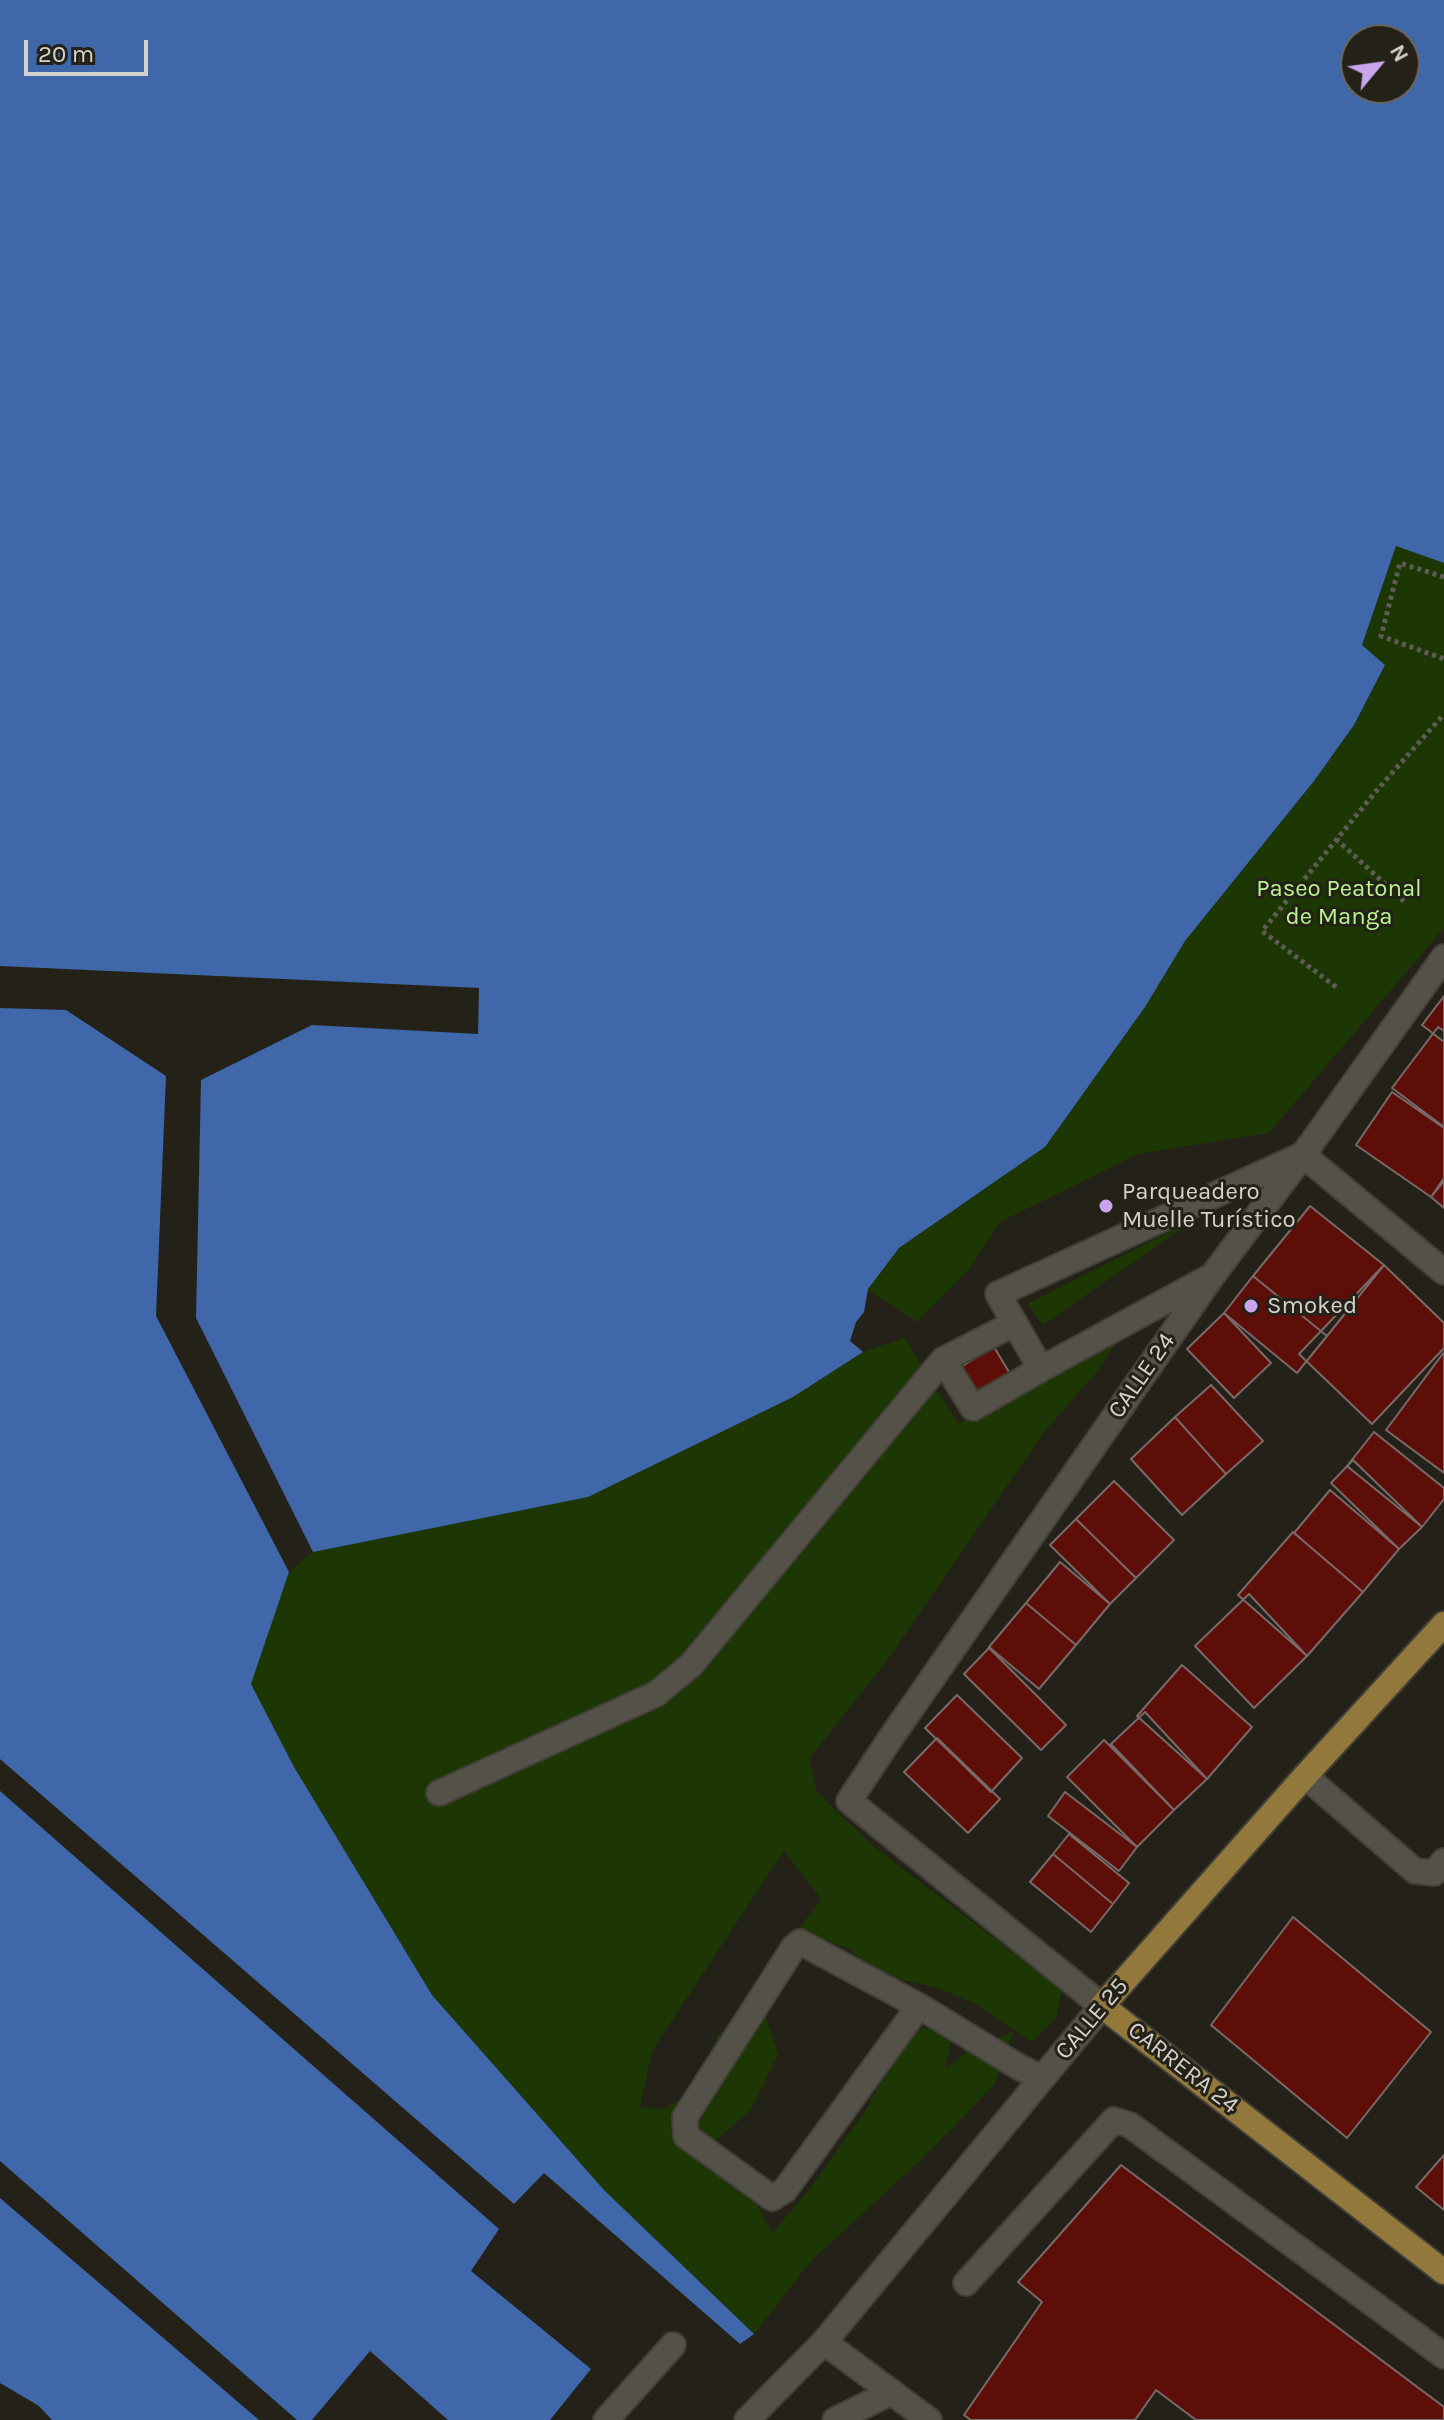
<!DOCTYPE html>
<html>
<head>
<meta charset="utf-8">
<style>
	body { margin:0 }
	#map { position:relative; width:1444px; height:2420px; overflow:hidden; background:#242218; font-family:Karla,sans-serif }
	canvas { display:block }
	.north { position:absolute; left:1340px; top:24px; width:80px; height:80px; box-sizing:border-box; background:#242218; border:2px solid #6a6860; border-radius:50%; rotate:61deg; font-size:22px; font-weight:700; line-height:32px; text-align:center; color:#d4d2cc }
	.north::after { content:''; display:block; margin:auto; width:28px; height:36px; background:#c9a5ee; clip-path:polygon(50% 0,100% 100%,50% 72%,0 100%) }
	.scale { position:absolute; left:24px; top:40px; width:124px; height:36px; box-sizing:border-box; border:4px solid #d4d2cc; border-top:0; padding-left:10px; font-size:24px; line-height:28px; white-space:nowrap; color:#d4d2cc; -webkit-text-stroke:6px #242218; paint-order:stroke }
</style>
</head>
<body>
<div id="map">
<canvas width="1444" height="2420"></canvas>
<div class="north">N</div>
<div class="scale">20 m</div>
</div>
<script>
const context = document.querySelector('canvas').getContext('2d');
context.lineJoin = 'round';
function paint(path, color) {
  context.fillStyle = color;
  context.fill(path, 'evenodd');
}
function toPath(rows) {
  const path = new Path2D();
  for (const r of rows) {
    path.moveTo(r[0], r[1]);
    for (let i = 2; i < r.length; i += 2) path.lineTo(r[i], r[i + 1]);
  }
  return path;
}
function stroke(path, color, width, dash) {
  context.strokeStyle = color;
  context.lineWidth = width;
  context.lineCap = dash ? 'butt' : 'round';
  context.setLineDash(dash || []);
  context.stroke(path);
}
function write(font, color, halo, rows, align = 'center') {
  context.font = font + ' Karla,sans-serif';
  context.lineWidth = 6;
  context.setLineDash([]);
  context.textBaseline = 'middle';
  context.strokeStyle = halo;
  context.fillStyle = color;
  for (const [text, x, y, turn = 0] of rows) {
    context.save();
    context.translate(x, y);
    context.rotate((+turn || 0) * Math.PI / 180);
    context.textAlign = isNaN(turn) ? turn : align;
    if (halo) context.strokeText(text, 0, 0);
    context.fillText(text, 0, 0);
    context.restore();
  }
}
paint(toPath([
	[1396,546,1444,563,1444,928,1269,1133,1138,1154,1000,1222,967,1272,917,1322,867,1289,899,1248,1045,1147,1145,1007,1185,941,1314,781,1354,725,1385,666,1362,645],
	[1197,1218,1043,1325,1027,1304],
	[905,1338,958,1424,1030,1383,1118,1340,1096,1373,1044,1432,889,1658,809,1759,817,1792,874,1847,1062,1990,1056,2018,1032,2042,976,2004,938,1988,881,1975,848,1948,798,1930,821,1899,784,1851,652,2051,640,2107,663,2109,694,2092,718,2034,764,2011,778,2055,751,2110,715,2141,741,2161,757,2205,772,2233,809,2190,865,2111,914,2025,952,2036,945,2069,969,2051,1014,2031,994,2085,923,2158,811,2261,754,2334,604,2190,432,1995,294,1767,251,1684,289,1572,313,1552,588,1497,793,1397,863,1352]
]), '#1c3604');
paint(toPath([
	[0,0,1444,0,1444,563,1396,546,1362,645,1385,665,1354,725,1314,781,1185,941,1145,1007,1045,1147,899,1248,868,1289,864,1312,856,1322,850,1341,863,1352,793,1397,588,1497,313,1552,196,1318,201,1080,312,1025,478,1034,479,988,0,966],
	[1356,40,1404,40,1404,88,1356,88],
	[0,1008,66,1010,166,1076,156,1316,289,1572,251,1684,294,1767,432,1995,604,2190,754,2334,740,2344,544,2173,514,2204,0,1759],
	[0,1791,499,2229,471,2271,591,2369,550,2420,448,2420,370,2351,312,2420,297,2420,0,2161],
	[0,2198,259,2420,52,2420,39,2406,0,2383]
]), '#3f67a9');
const building = toPath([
	[1444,996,1444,1042,1422,1025,1444,996],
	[1438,1027,1444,1031,1444,1127,1392,1088,1438,1027],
	[1392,1092,1444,1128,1444,1178,1431,1197,1356,1145,1392,1092],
	[1444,1181,1444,1208,1431,1197,1444,1181],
	[1310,1206,1384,1265,1327,1336,1253,1276,1310,1206],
	[1384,1265,1444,1323,1444,1348,1372,1424,1299,1354,1384,1265],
	[1253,1276,1327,1336,1297,1373,1224,1313,1253,1276],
	[1224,1313,1271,1363,1234,1398,1187,1349,1224,1313],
	[994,1347,1012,1377,977,1399,959,1368,994,1347],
	[1444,1352,1444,1473,1386,1430,1444,1352],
	[1211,1385,1263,1441,1226,1474,1175,1417,1211,1385],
	[1175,1417,1226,1474,1182,1515,1131,1459,1175,1417],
	[1374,1432,1444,1488,1444,1499,1422,1527,1347,1466,1374,1432],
	[1353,1460,1422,1527,1399,1549,1331,1483,1353,1460],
	[1114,1481,1174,1540,1136,1578,1076,1519,1114,1481],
	[1330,1490,1399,1549,1363,1592,1294,1533,1330,1490],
	[1076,1519,1136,1578,1110,1604,1050,1545,1076,1519],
	[1293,1532,1363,1592,1307,1656,1238,1595,1293,1532],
	[1060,1562,1110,1604,1076,1645,1026,1603,1060,1562],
	[1249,1594,1307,1656,1254,1708,1195,1646,1249,1594],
	[1026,1603,1076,1645,1039,1689,989,1647,1026,1603],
	[989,1648,1066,1725,1041,1750,964,1674,989,1648],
	[1182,1665,1252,1727,1207,1779,1137,1716,1182,1665],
	[957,1695,1022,1758,991,1792,925,1728,957,1695],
	[1145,1712,1207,1779,1174,1810,1111,1744,1145,1712],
	[937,1738,1000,1799,968,1833,904,1772,937,1738],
	[1104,1740,1174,1810,1137,1847,1067,1777,1104,1740],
	[1065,1792,1137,1847,1119,1871,1048,1816,1065,1792],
	[1069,1834,1129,1883,1113,1904,1053,1854,1069,1834],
	[1053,1854,1113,1904,1091,1932,1030,1882,1053,1854],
	[1293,1917,1431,2032,1347,2138,1211,2025,1293,1917],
	[1444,2155,1444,2210,1416,2187,1444,2155],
	[1121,2165,1444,2407,1444,2420,1196,2420,1156,2390,1135,2420,971,2420,964,2415,1042,2302,1018,2282,1121,2165]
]);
paint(building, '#5e0e09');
stroke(building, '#786a68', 2);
const minor = toPath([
	[1303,1155,1444,1272],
	[1208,1278,1041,1369,998,1294,1300,1156],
	[1015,1323,943,1360,973,1408,1041,1369],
	[1305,1776,1415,1871,1434,1873,1444,1861],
	[439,1793,656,1694,691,1665,943,1360],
	[919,2006,785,2190,772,2198,686,2136,685,2117,794,1947,800,1942,919,2006,1019,2067,1042,2078],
	[966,2283,1114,2120,1130,2125,1444,2356],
	[824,2342,929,2420],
	[606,2420,673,2345],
	[747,2420,824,2342,1102,2006,849,1801,890,1739,1213,1275,1303,1155,1444,957],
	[835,2420,892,2392]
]);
const major = toPath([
	[1444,1624,1305,1776,1102,2006,1444,2272]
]);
stroke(minor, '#413f38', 28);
stroke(major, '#413f38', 28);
stroke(toPath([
	[1444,577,1400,563,1381,636,1444,659],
	[1336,839,1406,903],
	[1336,987,1262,931,1377,790,1444,714]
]), '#5e5c54', 5, [4, 4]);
stroke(minor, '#545248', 24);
stroke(major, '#92783b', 24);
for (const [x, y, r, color] of [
	[1106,1206,8,"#c9a5ee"],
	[1251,1306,8,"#c9a5ee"]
]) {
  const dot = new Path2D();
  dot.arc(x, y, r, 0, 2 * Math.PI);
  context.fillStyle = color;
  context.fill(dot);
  stroke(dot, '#242218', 3);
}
write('24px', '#b8f38e', '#242218', [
	["Paseo Peatonal",1339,889],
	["de Manga",1339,917]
]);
write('24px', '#d4d2cc', '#242218', [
	["Parqueadero",1122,1192],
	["Muelle Turístico",1122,1220],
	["Smoked",1267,1306]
], 'left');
write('24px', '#d4d2cc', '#242218', [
	["CALLE 24",1142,1376,-55],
	["CALLE 25",1092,2019,-50],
	["CARRERA 24",1183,2068,38]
]);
</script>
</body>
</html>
